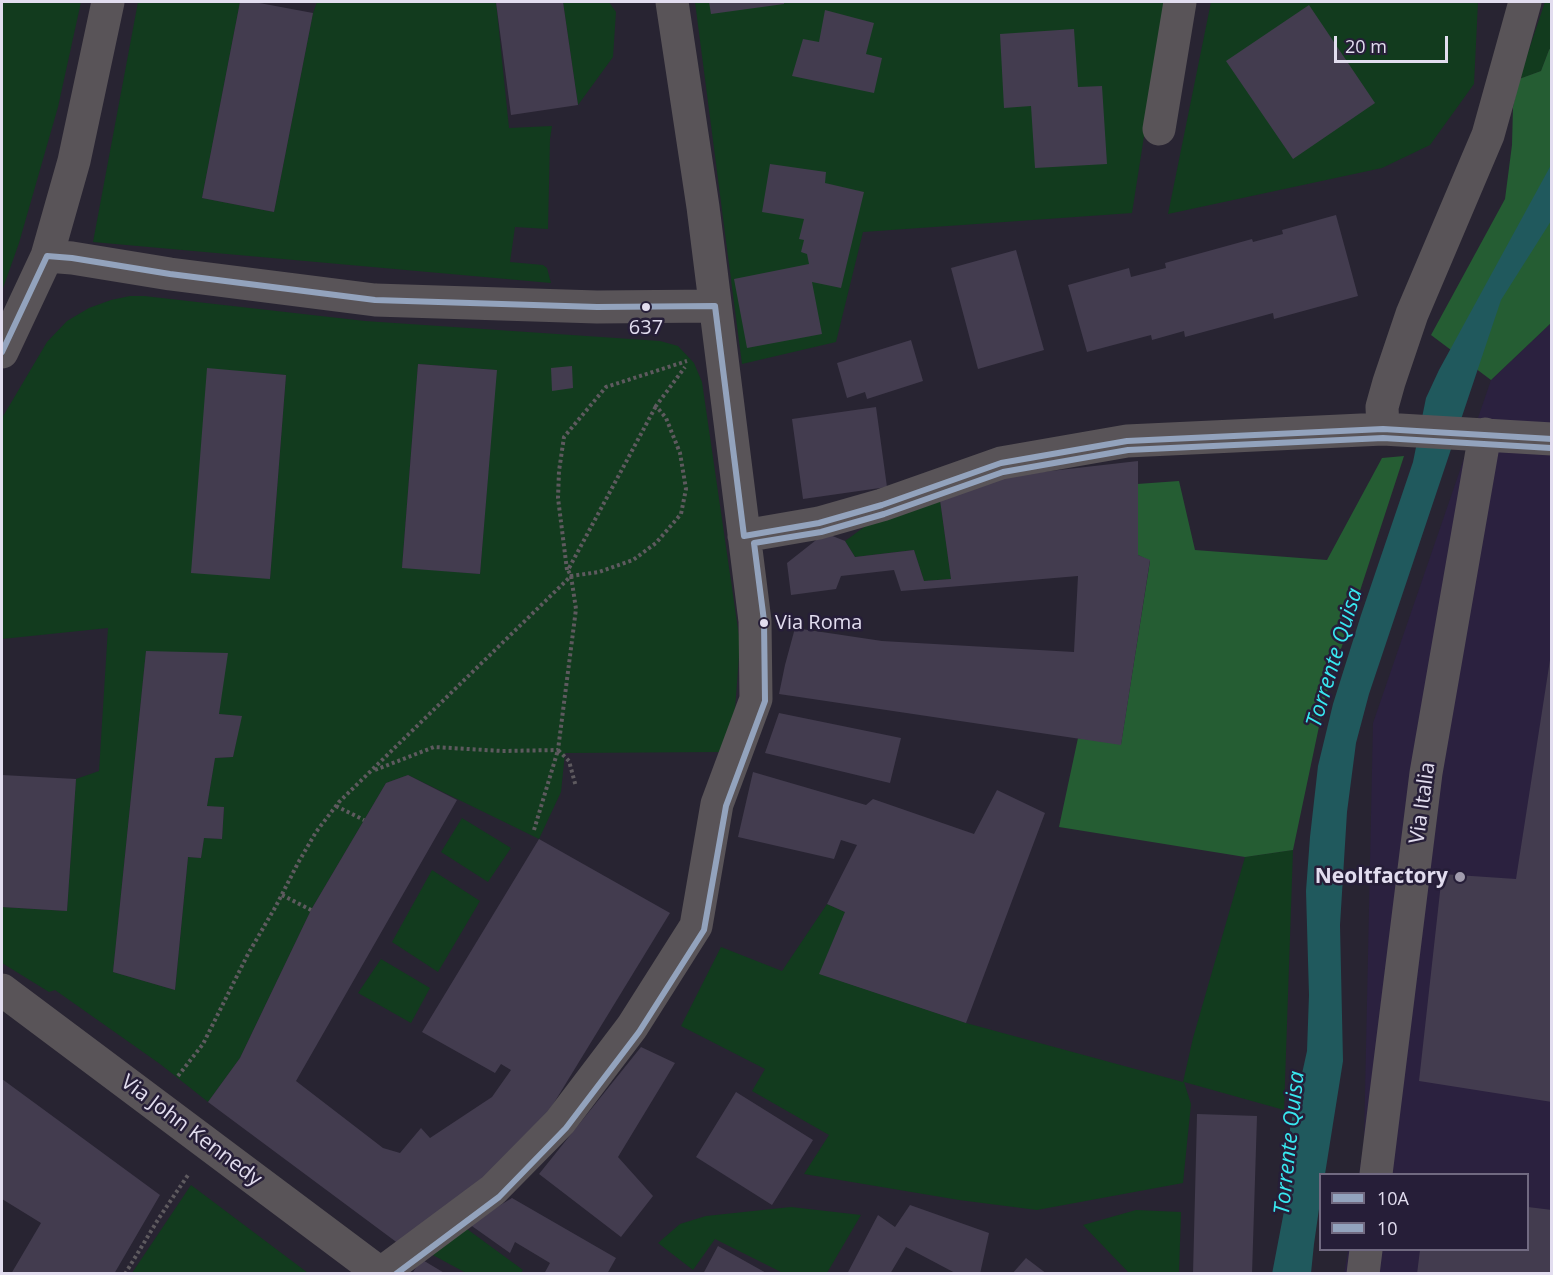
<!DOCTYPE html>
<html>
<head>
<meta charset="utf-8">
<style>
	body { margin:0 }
	#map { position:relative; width:1553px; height:1275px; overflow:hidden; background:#282432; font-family:"Open Sans",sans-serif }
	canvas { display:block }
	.frame { position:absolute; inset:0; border:3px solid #e2ddef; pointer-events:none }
	.legend { position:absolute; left:1319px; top:1173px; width:210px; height:78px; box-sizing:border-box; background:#261e38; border:2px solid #716a81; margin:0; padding:8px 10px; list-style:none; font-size:18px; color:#e2ddef }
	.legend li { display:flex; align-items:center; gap:12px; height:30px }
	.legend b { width:30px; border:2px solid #716a81 }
	.scale { position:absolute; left:1334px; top:36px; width:114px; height:27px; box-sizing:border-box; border:3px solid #e2ddef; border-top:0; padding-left:8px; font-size:18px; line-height:21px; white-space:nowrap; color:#e2ddef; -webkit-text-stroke:4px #261e38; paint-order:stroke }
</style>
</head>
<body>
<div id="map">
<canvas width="1553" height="1275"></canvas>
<div class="frame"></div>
<ul class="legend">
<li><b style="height:8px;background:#93a3bd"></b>10A</li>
<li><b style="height:8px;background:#93a3bd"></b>10</li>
</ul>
<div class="scale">20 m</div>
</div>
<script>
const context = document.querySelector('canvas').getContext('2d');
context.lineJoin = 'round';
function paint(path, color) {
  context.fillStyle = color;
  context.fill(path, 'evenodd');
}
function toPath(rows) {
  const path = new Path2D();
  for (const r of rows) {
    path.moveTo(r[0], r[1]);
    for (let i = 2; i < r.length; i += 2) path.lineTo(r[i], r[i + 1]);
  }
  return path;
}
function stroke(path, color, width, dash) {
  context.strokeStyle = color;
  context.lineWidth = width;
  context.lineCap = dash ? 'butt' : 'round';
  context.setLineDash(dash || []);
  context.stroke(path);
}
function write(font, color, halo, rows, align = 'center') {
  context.font = font + ' "Open Sans",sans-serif';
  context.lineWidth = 5;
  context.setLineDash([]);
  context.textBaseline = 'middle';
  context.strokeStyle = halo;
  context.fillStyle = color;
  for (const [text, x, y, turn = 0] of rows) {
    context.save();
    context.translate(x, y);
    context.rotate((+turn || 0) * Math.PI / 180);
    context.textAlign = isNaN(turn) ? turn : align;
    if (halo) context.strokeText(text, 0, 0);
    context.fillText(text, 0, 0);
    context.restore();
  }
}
paint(toPath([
	[1551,323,1551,1273,1344,1274,1348,1250,1528,1250,1528,1174,1359,1174,1364,1141,1373,723,1491,380]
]), '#2b213f');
paint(toPath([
	[2,2,81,2,58,107,19,243,2,291],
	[138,2,240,2,202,198,274,212,313,13,317,2,496,2,509,128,552,126,550,139,548,229,515,227,510,262,543,265,547,268,551,283,93,242],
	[563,2,609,2,616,12,613,57,578,105],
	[695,2,1165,2,1132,213,863,232,836,342,742,364],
	[1211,2,1478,2,1474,84,1430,145,1382,168,1168,214],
	[1545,2,1551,2,1551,47,1549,50,1541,71,1519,79],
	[130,296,144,296,365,321,660,341,678,346,694,363,702,382,740,643,735,709,721,752,565,753,561,792,539,839,408,775,386,783,311,910,240,1058,208,1102,160,1064,55,990,49,992,2,963,2,907,67,911,76,779,99,771,108,628,2,639,2,418,47,342,67,321,89,308,111,300],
	[418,364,496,370,480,574,402,567],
	[207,369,286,375,270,579],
	[146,651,219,714,241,717,233,757,215,758,207,806,224,808,222,839,204,838,201,858,188,857,175,990,113,972],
	[940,500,951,579,924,581,914,550,855,557,845,541,878,517],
	[462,818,511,848,488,882,441,852],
	[1293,850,1284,1110,1184,1082,1191,1104,1183,1183,1037,1210,959,1200,804,1174,829,1135,752,1091,765,1069,681,1026,721,947,782,971,827,904,845,912,820,974,966,1023,1183,1082,1193,1038,1245,857],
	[432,870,480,901,438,972,392,942],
	[381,959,430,988,411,1023,358,993],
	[191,1185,308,1273,132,1273],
	[791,1207,861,1215,827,1273,783,1273,715,1239,693,1270,658,1243,680,1224,706,1216],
	[1136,1210,1181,1212,1179,1273,1129,1273,1083,1225],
	[467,1229,523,1270,521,1273,466,1273,431,1254]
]), '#123b1e');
paint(toPath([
	[1551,47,1551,323,1491,380,1431,335,1505,199,1512,145,1513,107,1519,79,1541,71,1549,50],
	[1404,456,1325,698,1293,850,1245,857,1059,827,1078,738,1121,744,1150,561,1138,555,1137,484,1179,481,1195,550,1327,560,1382,458]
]), '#255d33');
paint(toPath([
	[1551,165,1551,221,1501,300,1369,694,1356,743,1347,812,1340,925,1343,1061,1325,1174,1320,1174,1320,1202,1314,1244,1311,1273,1272,1274,1289,1185,1290,1128,1307,1051,1309,995,1306,891,1310,837,1318,766,1333,704,1361,615,1413,462,1426,398,1439,370]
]), '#20595d');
paint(toPath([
	[240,2,254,2,313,13,274,212,202,198],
	[496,2,563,2,578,105,511,115],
	[709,2,784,2,784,4,711,14],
	[1309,5,1375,103,1293,159,1226,61],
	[825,10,874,23,866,54,882,58,874,93,792,76,803,39,819,42],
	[1074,29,1078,87,1102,86,1107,164,1035,168,1031,106,1004,108,1000,34],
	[770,164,826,172,825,183,864,192,841,288,812,282,822,334,747,348,734,279,809,264,807,254,801,252,804,240,799,239,804,219,762,212],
	[1336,215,1358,296,1274,319,1273,313,1185,337,1184,331,1152,340,1151,335,1087,352,1068,285,1129,268,1131,277,1166,268,1165,263,1252,239,1253,242,1283,234,1282,230],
	[1016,250,1044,350,978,369,951,268],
	[911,340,923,381,867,399,865,392,847,398,837,363],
	[418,364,497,370,480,574,402,568],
	[572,366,573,388,552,391,551,368],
	[207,368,286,375,270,579,191,573],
	[876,407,887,487,803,499,792,419],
	[1138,461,1138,555,1150,560,1121,745,779,694,785,665,795,628,882,641,1074,652,1078,576,901,591,894,570,841,576,836,589,791,595,787,563,825,533,845,541,855,557,914,550,924,581,951,579,940,500,998,477],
	[146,651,228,653,219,714,242,716,233,757,215,758,207,806,224,807,222,839,204,838,201,858,188,857,175,990,113,972],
	[1550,660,1552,660,1552,1102,1419,1081,1442,874,1516,879],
	[779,713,901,738,890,783,765,753],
	[753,772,866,805,873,799,974,834,997,790,1045,813,966,1023,819,974,845,912,827,904,857,845,841,840,834,859,738,837],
	[2,775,76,779,67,911,2,907],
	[408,775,457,800,296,1081,383,1148,400,1153,421,1128,430,1138,492,1097,511,1070,501,1064,495,1073,422,1032,539,839,670,913,527,1147,403,1247,208,1102,240,1058,311,910,386,783],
	[641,1047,675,1063,618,1157,653,1196,621,1237,539,1174],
	[2,1079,160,1195,114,1274,11,1274,41,1223,2,1199],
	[736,1092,813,1140,772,1205,696,1157],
	[1197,1114,1257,1116,1252,1274,1193,1274],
	[512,1198,616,1258,607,1274,544,1274,550,1263,515,1242,510,1253,469,1224],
	[910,1205,989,1233,980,1274,957,1274,906,1247,890,1274,847,1274,878,1215,895,1227],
	[1528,1207,1552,1210,1552,1274,1417,1274,1420,1250,1528,1250],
	[718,1246,768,1274,703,1274],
	[1026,1258,1047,1274,1012,1274],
	[421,1259,446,1274,412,1274]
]), '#433c4f');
stroke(toPath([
	[567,570,558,498,559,471,564,437,606,387,687,361],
	[375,770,434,747,502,751,558,750,576,609,571,576,568,570,656,406],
	[336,806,364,820],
	[534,830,558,750,569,761,576,787],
	[282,895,311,910],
	[178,1076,203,1044,248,954,276,906,298,863,316,832,339,802,571,576,599,572,633,560,656,543,681,514,686,489,680,453,666,418,656,406,685,367],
	[125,1274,159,1218,188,1175]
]), '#5e5a5f', 4, [3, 3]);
stroke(toPath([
	[1159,129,1180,2],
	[47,256,72,258,170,274,375,300,597,307,715,306],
	[2,352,47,256,74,161,108,2],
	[1383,429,1382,407,1389,382,1412,314,1488,135,1525,2],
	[744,536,819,523,882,505,1001,463,1127,441,1383,429,1552,439],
	[2,990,380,1273],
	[1376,1174,1426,773,1485,434],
	[380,1274,493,1190,560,1122,632,1027,696,926,717,804,756,699,755,621,703,207,672,2],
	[1363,1274,1366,1250]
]), '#595458', 33);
stroke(toPath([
	[2,352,47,256,72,258,170,274,375,300,597,307,715,306,744,536,819,523,882,505,1001,463,1127,441,1383,429,1552,439]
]), '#93a3bd', 6);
stroke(toPath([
	[396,1274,499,1197,566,1128,639,1032,704,930,726,806,765,701,764,621,754,543,821,532,884,514,1003,472,1128,450,1383,438,1551,448]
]), '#93a3bd', 6);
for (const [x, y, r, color] of [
	[646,307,5,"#e2ddef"],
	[764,623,5,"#e2ddef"],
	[1460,877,6,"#a19cad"]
]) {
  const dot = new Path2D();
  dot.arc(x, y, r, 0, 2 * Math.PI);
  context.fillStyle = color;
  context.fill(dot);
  stroke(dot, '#261e38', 2);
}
write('20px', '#e2ddef', '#261e38', [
	["637",646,328],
	["Via Roma",775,623,"left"]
]);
write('21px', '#e2ddef', '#261e38', [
	["Via Italia",1423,803,-82],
	["Via John Kennedy",191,1131,37]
]);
write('bold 21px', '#e2ddef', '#261e38', [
	["Neoltfactory",1448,877]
], 'right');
write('italic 22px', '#38e8f0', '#261e38', [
	["Torrente Quisa",1335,658,-73],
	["Torrente Quisa",1290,1143,-84]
]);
</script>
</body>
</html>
